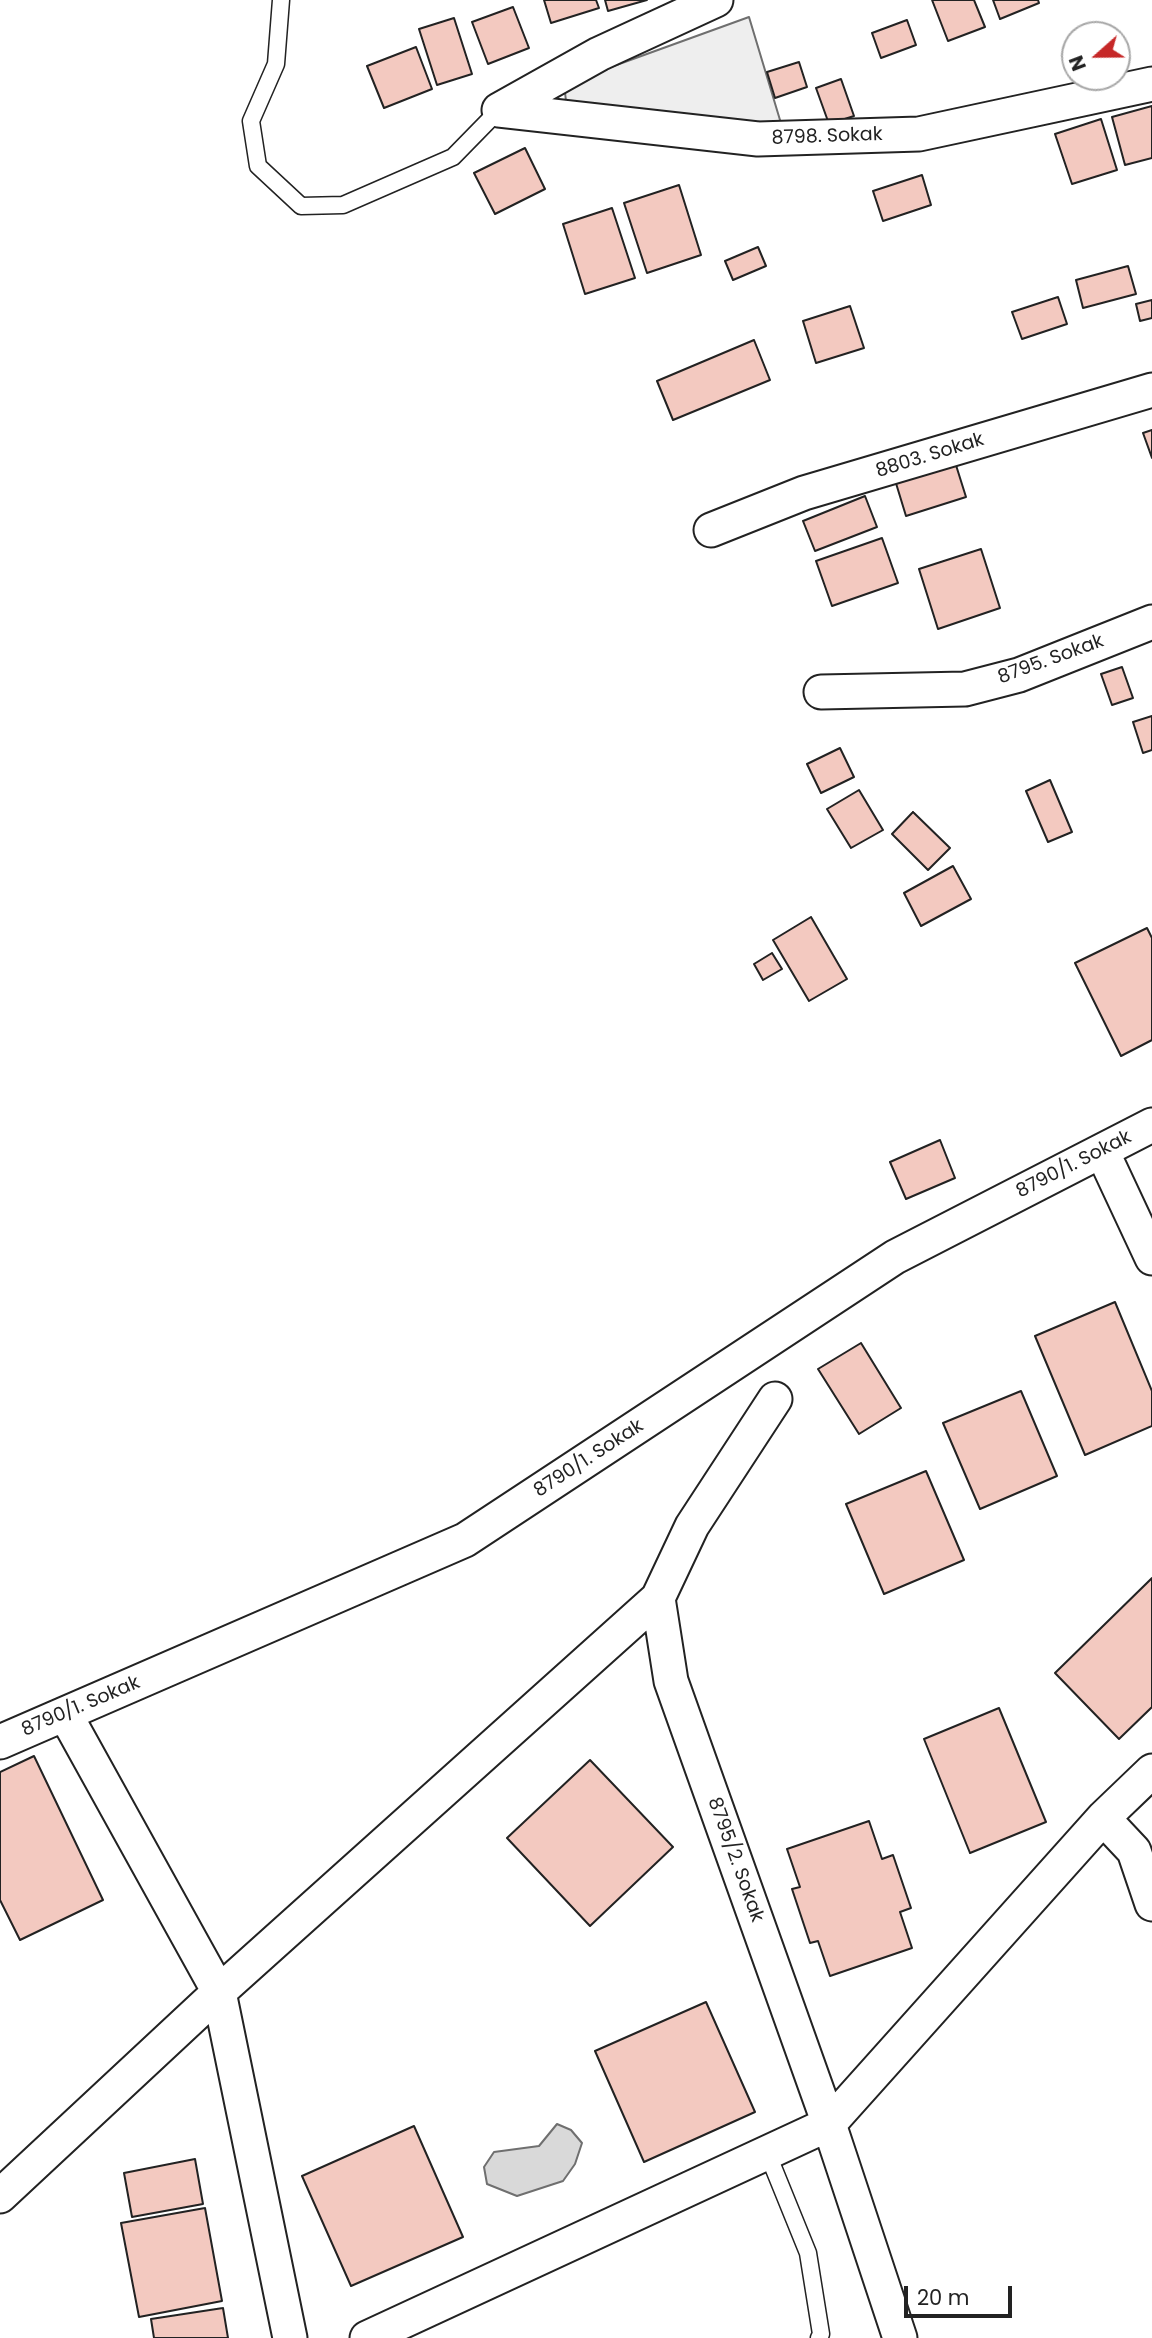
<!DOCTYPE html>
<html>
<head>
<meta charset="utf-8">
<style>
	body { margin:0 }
	#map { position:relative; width:1152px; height:2338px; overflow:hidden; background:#fff; font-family:Poppins,sans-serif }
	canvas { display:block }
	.north { position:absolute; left:1061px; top:21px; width:70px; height:70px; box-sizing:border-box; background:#fff; border:2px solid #a7a7a7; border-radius:50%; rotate:249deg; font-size:19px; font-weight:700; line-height:28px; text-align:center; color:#222 }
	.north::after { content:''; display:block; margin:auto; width:24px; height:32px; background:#c62828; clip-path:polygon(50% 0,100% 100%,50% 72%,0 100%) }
	.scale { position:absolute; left:904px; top:2286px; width:108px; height:32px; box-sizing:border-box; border:4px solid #222; border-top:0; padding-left:9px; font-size:21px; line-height:24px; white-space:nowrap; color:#222; -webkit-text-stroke:5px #fff; paint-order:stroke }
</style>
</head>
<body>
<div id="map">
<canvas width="1152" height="2338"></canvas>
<div class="north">N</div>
<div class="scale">20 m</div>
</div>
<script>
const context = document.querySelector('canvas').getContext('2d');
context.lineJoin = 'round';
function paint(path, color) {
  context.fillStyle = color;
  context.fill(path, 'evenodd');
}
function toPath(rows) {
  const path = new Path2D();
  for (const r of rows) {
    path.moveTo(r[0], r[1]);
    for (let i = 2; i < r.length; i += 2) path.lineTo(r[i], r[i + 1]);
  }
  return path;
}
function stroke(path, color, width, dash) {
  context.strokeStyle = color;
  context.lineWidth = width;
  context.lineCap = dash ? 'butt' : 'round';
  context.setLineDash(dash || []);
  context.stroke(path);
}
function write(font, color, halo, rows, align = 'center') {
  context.font = font + ' Poppins,sans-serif';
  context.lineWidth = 5;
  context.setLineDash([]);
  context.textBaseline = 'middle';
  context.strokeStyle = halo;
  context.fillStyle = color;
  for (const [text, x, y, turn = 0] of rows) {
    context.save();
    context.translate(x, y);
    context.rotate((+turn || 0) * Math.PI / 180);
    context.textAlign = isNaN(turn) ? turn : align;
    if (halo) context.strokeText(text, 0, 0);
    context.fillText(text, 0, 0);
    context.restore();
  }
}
const green = toPath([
	[749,17,783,130,568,118,564,84,749,17]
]);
paint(green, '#eee');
stroke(green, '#6f6f6f', 2);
const water = toPath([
	[557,2124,571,2130,582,2143,575,2164,563,2181,517,2196,487,2184,484,2167,494,2152,539,2146,557,2124]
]);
paint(water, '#d9d9d9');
stroke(water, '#6f6f6f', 2);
const building = toPath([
	[544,0,596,0,599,8,551,23,544,0],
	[605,0,647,0,608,11,605,0],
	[932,0,974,0,985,27,948,41,932,0],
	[993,0,1038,0,1039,3,1000,19,993,0],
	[513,7,529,48,488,64,472,22,513,7],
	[454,18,472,74,437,85,419,29,454,18],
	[907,20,916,45,881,58,872,33,907,20],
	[416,47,432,89,384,108,367,66,416,47],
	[799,62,807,87,775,98,767,72,799,62],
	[841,79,854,116,829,124,816,88,841,79],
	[1152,106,1152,158,1125,165,1112,117,1152,106],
	[1101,119,1117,170,1072,184,1055,134,1101,119],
	[525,148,545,189,495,214,474,173,525,148],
	[922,175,931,205,883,221,873,191,922,175],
	[679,185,701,255,647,273,624,203,679,185],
	[612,208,635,278,585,294,563,224,612,208],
	[758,247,766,266,733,280,725,261,758,247],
	[1128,266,1136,294,1083,308,1076,280,1128,266],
	[1058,297,1067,324,1022,339,1012,312,1058,297],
	[1152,300,1152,318,1140,321,1136,304,1152,300],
	[850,306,864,348,816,363,803,321,850,306],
	[754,340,770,380,673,420,657,381,754,340],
	[1152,430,1152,458,1143,433,1152,430],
	[955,462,966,497,906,516,895,480,955,462],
	[865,496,877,527,815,551,803,521,865,496],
	[882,538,898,583,832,606,816,561,882,538],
	[981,549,1000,608,938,629,919,569,981,549],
	[1122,667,1133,698,1112,705,1101,674,1122,667],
	[1152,716,1152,750,1143,753,1133,722,1152,716],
	[840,748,854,777,821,793,807,764,840,748],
	[1050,780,1072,832,1048,842,1026,791,1050,780],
	[859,790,883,830,851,848,827,809,859,790],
	[913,812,950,848,928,870,892,834,913,812],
	[953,866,971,899,921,926,904,893,953,866],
	[811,917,847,979,809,1001,773,940,811,917],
	[1147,928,1152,938,1152,1040,1121,1056,1075,963,1147,928],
	[772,953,782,969,763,980,754,964,772,953],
	[940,1140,955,1178,906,1199,890,1162,940,1140],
	[1115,1302,1152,1391,1152,1426,1085,1455,1035,1336,1115,1302],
	[861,1343,901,1408,859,1434,818,1369,861,1343],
	[1021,1391,1057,1476,980,1509,943,1423,1021,1391],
	[926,1471,964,1560,884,1594,846,1504,926,1471],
	[1152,1578,1152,1707,1119,1739,1055,1673,1152,1578],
	[999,1708,1046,1822,970,1853,924,1739,999,1708],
	[34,1756,103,1900,20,1940,0,1900,0,1772,34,1756],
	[590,1760,673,1847,590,1926,507,1838,590,1760],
	[869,1821,882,1859,893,1855,911,1908,900,1912,912,1948,830,1976,818,1941,810,1943,792,1889,800,1887,787,1849,869,1821],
	[706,2002,755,2112,644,2162,595,2051,706,2002],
	[414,2126,463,2237,351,2286,302,2176,414,2126],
	[195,2159,203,2204,132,2217,124,2173,195,2159],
	[205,2208,222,2301,139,2317,121,2223,205,2208],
	[223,2308,228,2338,154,2338,151,2319,223,2308]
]);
paint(building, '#f3c9c0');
stroke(building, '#222', 2);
const lane = toPath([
	[281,0,276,64,251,121,258,166,301,206,343,205,453,157,499,110],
	[767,2152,808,2253,821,2334,819,2338]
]);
const street = toPath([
	[499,110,758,139,919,134,1152,84],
	[499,110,599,54,716,0],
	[711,530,804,493,1152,390],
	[821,692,965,689,1019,675,1152,622],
	[1102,1151,1152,1258],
	[775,1399,692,1526,658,1598,671,1681,829,2124,900,2338],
	[65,1714,219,1992,290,2338],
	[0,1742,465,1540,895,1257,1152,1125],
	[1103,1818,1134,1851,1152,1904],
	[0,2196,219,1992,658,1598],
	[367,2338,829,2124,1103,1818,1152,1771]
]);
stroke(lane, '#222', 19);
stroke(street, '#222', 37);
stroke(lane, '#fff', 16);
stroke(street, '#fff', 33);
write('19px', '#222', '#fff', [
	["8798. Sokak",827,137,-2],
	["8803. Sokak",930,456,-17],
	["8795. Sokak",1051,660,-20],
	["8790/1. Sokak",1074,1165,-27],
	["8790/1. Sokak",589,1459,-33],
	["8790/1. Sokak",81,1707,-23],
	["8795/2. Sokak",735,1860,70]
]);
</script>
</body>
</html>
